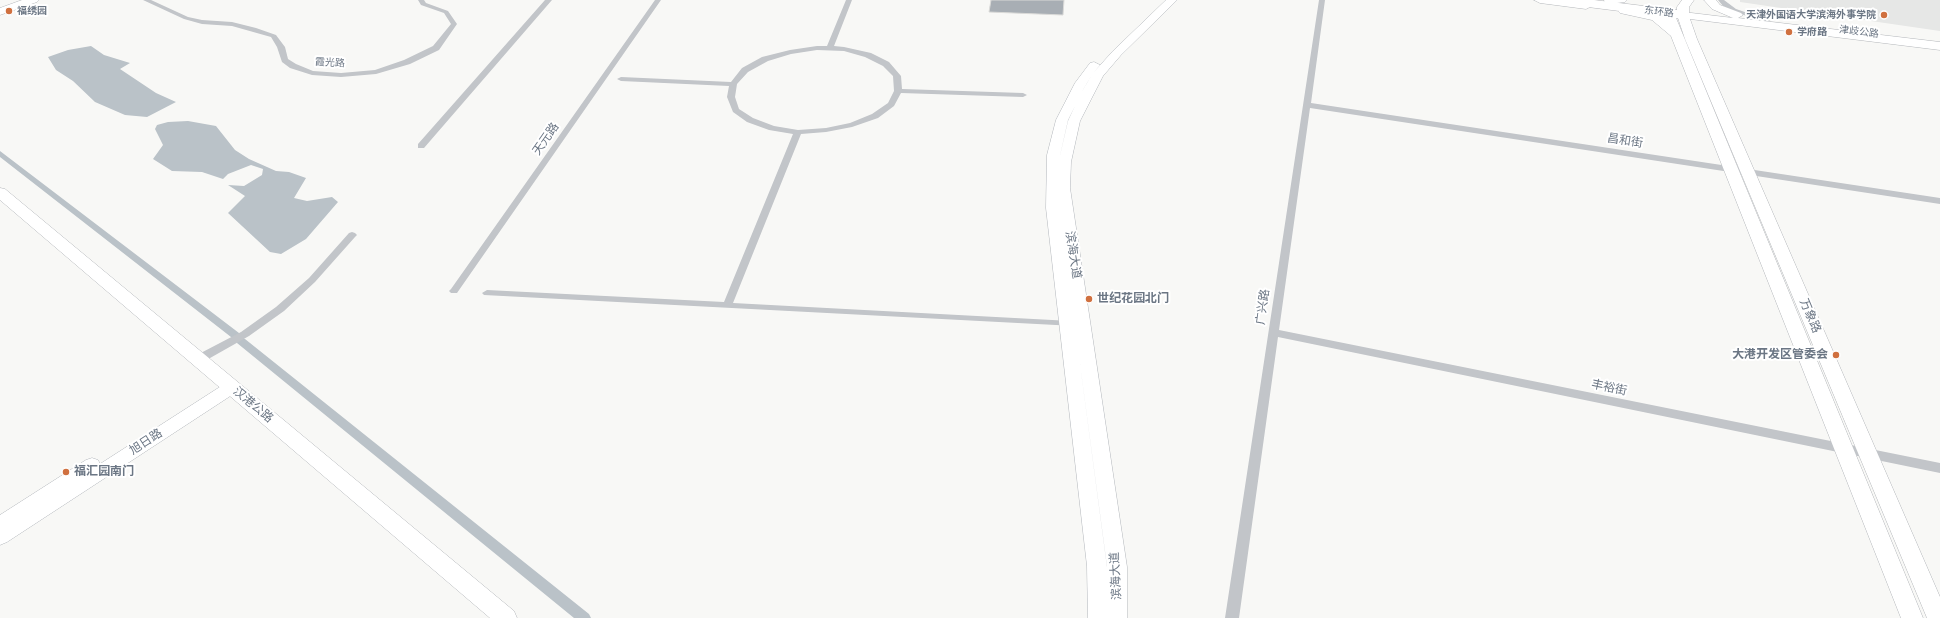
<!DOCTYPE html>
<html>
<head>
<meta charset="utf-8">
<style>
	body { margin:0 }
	canvas { display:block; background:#f8f8f6 }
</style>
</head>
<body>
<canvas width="1940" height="618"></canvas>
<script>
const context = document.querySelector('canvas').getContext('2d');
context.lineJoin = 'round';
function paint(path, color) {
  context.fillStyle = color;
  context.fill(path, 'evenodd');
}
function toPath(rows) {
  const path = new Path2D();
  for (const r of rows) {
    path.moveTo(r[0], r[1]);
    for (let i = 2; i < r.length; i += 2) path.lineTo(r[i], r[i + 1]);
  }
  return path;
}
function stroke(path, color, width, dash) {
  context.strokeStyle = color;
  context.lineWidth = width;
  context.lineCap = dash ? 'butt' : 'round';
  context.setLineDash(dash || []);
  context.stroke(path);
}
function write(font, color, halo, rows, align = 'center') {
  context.font = font + ' "Open Sans","Noto Sans SC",sans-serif';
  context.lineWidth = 4;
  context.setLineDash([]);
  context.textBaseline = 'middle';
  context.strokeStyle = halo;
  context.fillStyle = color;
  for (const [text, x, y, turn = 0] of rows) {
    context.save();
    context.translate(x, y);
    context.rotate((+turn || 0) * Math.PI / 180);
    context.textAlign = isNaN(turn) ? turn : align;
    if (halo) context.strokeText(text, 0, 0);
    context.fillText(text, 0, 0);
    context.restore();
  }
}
paint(toPath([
	[1740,0,1940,0,1940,31,1740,2]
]), '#e6e7e6');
paint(toPath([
	[91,46,104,55,130,63,120,69,156,93,176,102,147,117,125,115,95,102,73,81,56,70,48,57,68,50],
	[188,121,216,126,235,150,249,159,276,171,289,172,306,178,294,198,307,201,332,197,338,202,306,239,281,254,270,252,228,213,245,196,228,185,244,186,262,175,263,169,251,165,228,174,223,179,202,172,172,171,153,159,163,145,155,129,157,125,168,122]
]), '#bac2c8');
paint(toPath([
	[0,151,239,333,240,335,239,337,231,337,0,157,0,151],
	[241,337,245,339,589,614,591,618,574,618,237,343,236,341,237,339,241,337]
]), '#bac2c8');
const building = toPath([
	[991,0,1064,0,1063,15,989,12,991,0]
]);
paint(building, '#a8aeb4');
stroke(building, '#dadad8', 1);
const secondary = toPath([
	[1166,0,1177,0,1121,55,1103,76,1080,121,1071,162,1070,188,1127,567,1127,618,1088,618,1087,566,1046,208,1047,155,1056,120,1075,83,1090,63,1094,62,1100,65,1094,72,1113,51,1166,0],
	[1092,75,1081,93,1087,83,1092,75],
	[1075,106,1068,121,1059,160,1068,120,1075,106],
	[1076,334,1107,567,1107,588,1107,566,1076,334],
	[232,381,238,383,240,387,238,391,7,542,0,545,0,515,86,460,92,458,98,460,100,464,226,383,232,381]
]);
const primary = toPath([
	[22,0,39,0,37,2,0,15,0,8,22,0],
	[1534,0,1566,0,1586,3,1592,6,1586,9,1540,3,1534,0],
	[1604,0,1627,0,1625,2,1609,4,1605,3,1604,0],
	[1704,0,1716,0,1720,5,1741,13,1743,15,1738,18,1940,42,1940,50,1690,19,1697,39,1940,597,1940,618,1927,618,1685,39,1677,15,1679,13,1683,12,1733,18,1712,9,1704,0],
	[1624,8,1656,14,1664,17,1662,13,1664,11,1672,11,1674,13,1923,618,1901,618,1671,36,1652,20,1620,13,1618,11,1624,8],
	[0,188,5,189,514,611,517,618,490,618,0,200,0,188]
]);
const highway = toPath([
	[1558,0,1594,0,1677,10,1677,7,1682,0,1694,0,1689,7,1689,15,1688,18,1683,19,1564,4,1558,0]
]);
stroke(secondary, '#b3b7bc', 1);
stroke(primary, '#b4b7bb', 1);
stroke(highway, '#b4b6ba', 1);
paint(toPath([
	[143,0,151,0,188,17,202,20,232,22,256,28,276,35,285,47,288,59,296,64,313,71,341,73,375,70,404,60,433,46,451,24,444,13,421,5,418,0,424,0,426,3,448,11,457,24,439,50,410,64,376,74,341,77,312,75,290,68,282,62,277,47,271,37,232,26,202,24,184,19,143,0],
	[545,0,552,0,424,148,418,148,418,144,545,0],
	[655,0,661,0,457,293,451,293,449,291,451,289,655,0],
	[846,0,852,0,834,46,844,47,871,53,889,62,901,76,902,89,1023,93,1027,95,1023,97,901,93,894,106,878,118,852,127,826,132,801,134,733,303,1071,321,1076,324,1075,326,484,295,482,293,487,290,724,302,793,134,769,130,747,122,733,112,727,97,729,86,621,81,617,79,621,77,731,82,742,68,762,57,790,50,817,46,827,46,846,0],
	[817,50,844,51,865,57,883,66,893,76,894,91,888,103,872,114,850,123,826,128,798,130,774,126,753,118,739,109,735,97,737,84,748,72,768,61,791,54,817,50],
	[1319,0,1325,0,1311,103,1940,198,1940,204,1310,108,1279,330,1940,463,1940,473,1278,337,1239,618,1225,618,1319,0],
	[1718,0,1724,0,1736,9,1771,21,1768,23,1732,11,1723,6,1718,0],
	[352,232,355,233,357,235,355,237,315,282,284,311,249,336,203,362,195,362,194,359,195,356,241,332,276,307,309,278,349,233,352,232]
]), '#c2c5c9');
paint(secondary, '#fff');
paint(primary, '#fff');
paint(highway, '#fff');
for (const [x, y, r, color] of [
	[9,11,4,"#d0703f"],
	[1884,15,4,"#d0703f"],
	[1789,32,4,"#d0703f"],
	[1089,299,4,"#d0703f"],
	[1836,355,4,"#d0703f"],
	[66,472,4,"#d0703f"]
]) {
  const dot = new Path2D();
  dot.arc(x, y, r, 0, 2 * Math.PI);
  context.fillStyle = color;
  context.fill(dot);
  stroke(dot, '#fff', 1.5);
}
write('bold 10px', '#6b7684', '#fff', [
	["福绣园",17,11],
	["天津外国语大学滨海外事学院",1876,15,"right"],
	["学府路",1797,32]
], 'left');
write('10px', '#6b7684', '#fff', [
	["东环路",1659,12,7],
	["津歧公路",1859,32,7],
	["霞光路",330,63,3]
]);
write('12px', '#6b7684', '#fff', [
	["天元路",546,139,-55],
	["昌和街",1625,141,9],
	["滨海大道",1073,255,81],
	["广兴路",1263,307,-82],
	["万象路",1810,316,67],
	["丰裕街",1609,388,12],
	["汉港公路",253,405,40],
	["旭日路",146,442,-33],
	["滨海大道",1116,576,-93]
]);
write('bold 12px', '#6b7684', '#fff', [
	["世纪花园北门",1097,299],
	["大港开发区管委会",1828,355,"right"],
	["福汇园南门",74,472]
], 'left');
</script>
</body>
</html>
